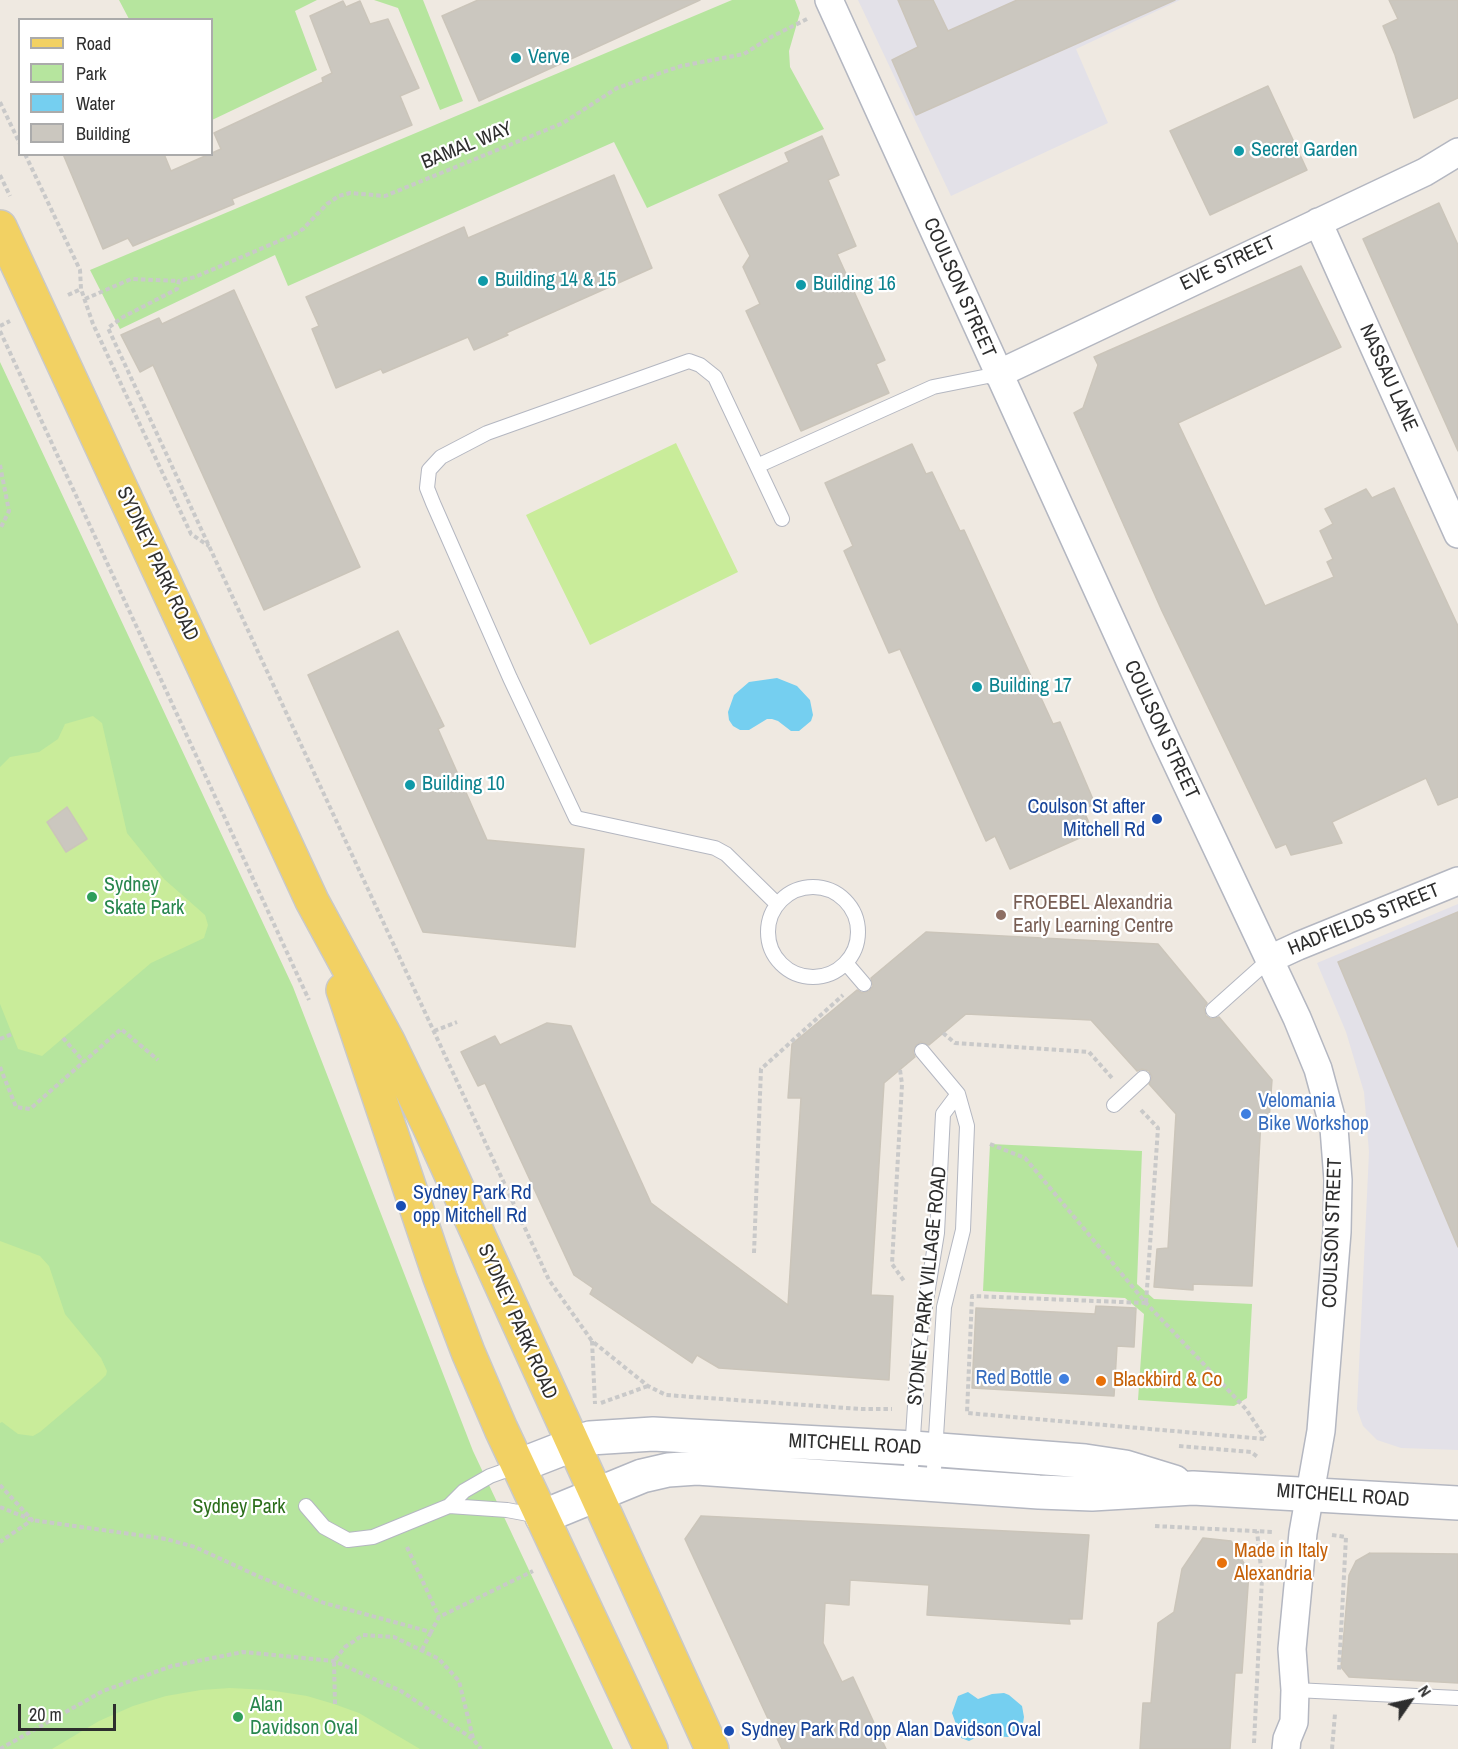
<!DOCTYPE html>
<html>
<head>
<meta charset="utf-8">
<style>
	body { margin:0 }
	#map { position:relative; width:1458px; height:1749px; overflow:hidden; background:#efe9e1; font-family:"Archivo Narrow",sans-serif }
	canvas { display:block }
	.legend { position:absolute; left:18px; top:18px; width:195px; height:138px; box-sizing:border-box; background:#fff; border:2px solid #ababab; margin:0; padding:8px 10px; list-style:none; font-size:18px; color:#2e2e2e }
	.legend li { display:flex; align-items:center; gap:12px; height:30px }
	.legend b { width:30px; border:2px solid #ababab }
	.north { position:absolute; left:1380px; top:1671px; width:60px; height:60px; -webkit-text-stroke:4px #fff; paint-order:stroke; rotate:56deg; font-size:16px; font-weight:700; line-height:24px; text-align:center; color:#2e2e2e }
	.north::after { content:''; display:block; margin:auto; width:21px; height:27px; background:#2e2e2e; clip-path:polygon(50% 0,100% 100%,50% 72%,0 100%) }
	.scale { position:absolute; left:18px; top:1704px; width:98px; height:27px; box-sizing:border-box; border:3px solid #2e2e2e; border-top:0; padding-left:8px; font-size:18px; line-height:21px; white-space:nowrap; color:#2e2e2e; -webkit-text-stroke:4px #fff; paint-order:stroke }
</style>
</head>
<body>
<div id="map">
<canvas width="1458" height="1749"></canvas>
<ul class="legend">
<li><b style="height:8px;background:#f2d163"></b>Road</li>
<li><b style="height:16px;background:#b6e59e"></b>Park</li>
<li><b style="height:16px;background:#75cff0"></b>Water</li>
<li><b style="height:16px;background:#cbc7bf"></b>Building</li>
</ul>
<div class="north">N</div>
<div class="scale">20 m</div>
</div>
<script>
const context = document.querySelector('canvas').getContext('2d');
context.lineJoin = 'round';
function paint(path, color) {
  context.fillStyle = color;
  context.fill(path, 'evenodd');
}
function toPath(rows) {
  const path = new Path2D();
  for (const r of rows) {
    if (r.length === 3) {
      path.moveTo(r[0] + r[2], r[1]);
      path.arc(r[0], r[1], r[2], 0, 2 * Math.PI);
      continue;
    }
    path.moveTo(r[0], r[1]);
    for (let i = 2; i < r.length; i += 2) path.lineTo(r[i], r[i + 1]);
  }
  return path;
}
function stroke(path, color, width, dash) {
  context.strokeStyle = color;
  context.lineWidth = width;
  context.lineCap = dash ? 'butt' : 'round';
  context.setLineDash(dash || []);
  context.stroke(path);
}
function write(font, color, halo, rows, align = 'center') {
  context.font = font + ' "Archivo Narrow",sans-serif';
  context.lineWidth = 4.5;
  context.setLineDash([]);
  context.textBaseline = 'middle';
  context.strokeStyle = halo;
  context.fillStyle = color;
  for (const [text, x, y, turn = 0] of rows) {
    context.save();
    context.translate(x, y);
    context.rotate((+turn || 0) * Math.PI / 180);
    context.textAlign = isNaN(turn) ? turn : align;
    if (halo) context.strokeText(text, 0, 0);
    context.fillText(text, 0, 0);
    context.restore();
  }
}
paint(toPath([
	[858,0,1180,0,1076,49,1108,123,951,196],
	[1458,904,1458,1450,1401,1448,1377,1440,1363,1426,1357,1409,1369,1152,1364,1092,1346,1032,1317,963]
]), '#e3e1e8');
paint(toPath([
	[119,0,317,0,295,11,317,70,212,120,212,20,129,19],
	[374,0,423,0,463,101,440,110,398,8],
	[732,0,795,0,800,13,789,51,790,67,824,129,647,208,614,142,288,286,275,255,120,329,90,270],
	[0,362,293,987,473,1451,613,1749,0,1749],
	[990,1144,1142,1151,1137,1284,1154,1299,1252,1304,1247,1398,1234,1406,1138,1400,1144,1314,1125,1298,983,1291]
]), '#b6e59e');
paint(toPath([
	[676,443,738,572,590,645,526,515],
	[93,716,102,723,127,833,164,879,205,915,208,925,204,938,151,963,42,1056,18,1049,0,1004,0,767,10,757,39,752,58,739,65,724],
	[0,1241,40,1256,49,1266,65,1314,101,1358,107,1371,106,1375,99,1382,40,1432,33,1436,18,1434,2,1422,0,1423],
	[230,1688,268,1690,307,1696,334,1704,359,1713,420,1749,52,1749,99,1721,133,1706,166,1696,201,1690]
]), '#c9ec9a');
paint(toPath([
	[777,678,797,686,810,700,813,715,811,721,799,731,791,731,778,721,772,719,767,719,749,730,740,730,733,726,729,720,728,712,734,695,749,682],
	[968,1692,978,1699,992,1694,1004,1693,1009,1695,1022,1706,1024,1717,1023,1723,1014,1733,1008,1737,991,1736,979,1730,979,1736,969,1741,961,1738,952,1713,958,1696]
]), '#75cff0');
const building = toPath([
	[478,0,700,0,479,101,442,16,478,0],
	[898,0,933,0,948,31,1017,0,1175,0,916,115,892,60,918,47,898,0],
	[1389,0,1458,0,1458,98,1414,118,1395,55,1383,26,1398,19,1389,0],
	[343,1,346,7,360,1,370,24,388,19,419,88,400,96,412,125,232,199,234,204,133,246,128,238,103,249,63,154,164,154,171,171,221,149,214,133,323,82,322,78,332,73,310,16,343,1],
	[1268,86,1307,170,1210,215,1170,131,1268,86],
	[822,136,839,175,828,180,856,246,837,254,885,360,876,364,889,393,801,431,746,311,760,304,743,267,750,256,719,195,789,162,785,153,822,136],
	[614,175,652,268,506,333,508,335,474,350,468,337,383,373,381,369,336,388,312,329,319,326,306,297,464,227,468,238,614,175],
	[1439,203,1458,245,1458,451,1363,239,1439,203],
	[1301,266,1341,347,1178,423,1265,606,1334,577,1327,562,1333,559,1320,531,1333,524,1325,509,1366,489,1372,498,1394,488,1458,626,1458,797,1438,805,1426,778,1332,822,1342,843,1291,855,1286,844,1276,848,1162,611,1074,413,1083,408,1098,365,1094,357,1301,266],
	[234,290,360,567,264,610,153,365,140,372,121,335,159,318,162,324,234,290],
	[912,444,926,474,932,472,960,531,964,530,1053,724,1060,722,1095,804,1083,809,1093,832,1010,869,995,836,986,841,900,649,889,653,844,551,853,546,825,483,912,444],
	[398,631,444,726,438,729,487,840,584,849,575,947,423,932,308,675,398,631],
	[67,807,87,839,66,852,47,822,67,807],
	[1458,912,1458,1247,1338,962,1458,912],
	[926,932,1158,944,1207,1003,1204,1008,1206,1016,1211,1019,1219,1017,1272,1080,1269,1120,1261,1119,1252,1286,1193,1284,1193,1290,1154,1287,1157,1249,1168,1248,1176,1114,1149,1084,1152,1077,1149,1071,1142,1069,1137,1071,1091,1020,966,1014,929,1045,921,1042,916,1045,913,1052,915,1057,884,1083,871,1295,893,1296,889,1380,719,1368,697,1355,692,1363,590,1294,593,1288,574,1275,485,1083,478,1086,461,1052,495,1036,500,1045,547,1023,571,1026,651,1203,788,1305,801,1098,788,1098,792,1044,857,990,862,993,869,991,873,986,871,978,926,932],
	[1096,1306,1136,1308,1134,1347,1117,1346,1114,1396,972,1388,976,1308,1095,1314,1096,1306],
	[701,1516,1089,1535,1082,1619,1069,1619,1070,1624,927,1615,929,1585,850,1580,849,1605,825,1603,823,1643,842,1682,853,1677,886,1749,782,1749,685,1539,701,1516],
	[1203,1538,1231,1541,1249,1572,1242,1673,1235,1673,1230,1749,1140,1749,1143,1703,1151,1703,1158,1623,1174,1612,1182,1569,1203,1538],
	[1370,1553,1458,1554,1458,1683,1349,1677,1341,1667,1349,1575,1356,1561,1370,1553]
]);
paint(building, '#cbc7bf');
stroke(building, '#cbc5ba', 1.5);
const lane = toPath([
	[757,466,782,519],
	[813,932,45],
	[777,904,726,854,715,848,576,818,510,678,433,503,427,488,429,470,441,457,487,433,689,361,700,365,715,377,757,466,933,387,998,374],
	[846,963,864,984],
	[1213,1010,1270,959],
	[922,1051,958,1094,967,1126,963,1230,944,1307,933,1485],
	[1114,1105,1143,1078],
	[910,1483,919,1344,937,1233,943,1114,958,1094],
	[306,1506,324,1527,348,1540,373,1537,449,1506,464,1491,490,1476,518,1466],
	[449,1506,507,1510,539,1516],
	[1295,1690,1458,1698]
]);
const street = toPath([
	[829,0,1165,738,1297,1018,1318,1069,1334,1128,1338,1180,1337,1232,1321,1431,1303,1533,1292,1649,1295,1690,1294,1722,1287,1739,1286,1749],
	[1318,222,1458,534],
	[998,374,1425,172,1458,152],
	[1270,959,1298,946,1458,881]
]);
const secondary = toPath([
	[518,1466,590,1438,653,1434,913,1448,1085,1461,1125,1467,1174,1482],
	[542,1517,642,1476,668,1470,697,1468,1039,1492,1092,1494,1193,1488,1458,1503]
]);
const primary = toPath([
	[0,227,312,901,388,1041,429,1126,712,1749],
	[343,990,440,1278,468,1352,501,1429,651,1749]
]);
stroke(lane, '#b4b7c1', 16);
stroke(street, '#b4b7c1', 30);
stroke(secondary, '#b4b7c1', 36);
stroke(primary, '#c9c9c9', 36);
stroke(toPath([
	[807,19,771,37,744,54,681,66,617,88,563,123,385,196,350,193,339,196,327,204,303,229,293,235,195,277,179,281,177,289,123,317,108,328,549,1280,592,1341,648,1386,666,1395,861,1409,892,1409],
	[0,102,20,144],
	[25,154,80,270,81,289,93,324,191,534,209,546],
	[0,175,10,196],
	[68,295,81,289],
	[85,299,131,279,179,281],
	[0,326,10,321],
	[0,331,309,1000],
	[0,465,9,511,0,529],
	[434,1031,457,1022],
	[943,1033,955,1043,1089,1052,1112,1078],
	[63,1038,84,1062],
	[0,1039,12,1034],
	[0,1067,16,1107,30,1109,121,1029,158,1060],
	[900,1070,902,1084,892,1264,904,1281],
	[1141,1110,1158,1128,1146,1303],
	[990,1144,1025,1158,1146,1303,1246,1409,1265,1438],
	[507,1216,522,1223],
	[754,1253,761,1069,843,995],
	[1146,1303,972,1296,967,1413,1265,1439],
	[592,1341,595,1404],
	[601,1403,648,1386],
	[1179,1446,1251,1452,1259,1458],
	[0,1485,32,1520,0,1542],
	[0,1507,32,1520,166,1539,195,1547,260,1577,324,1603,431,1632,439,1617,533,1571],
	[1155,1526,1273,1532],
	[1332,1535,1346,1537,1339,1670],
	[407,1547,439,1617],
	[422,1650,431,1632],
	[335,1704,334,1661,345,1647,363,1635,394,1637,439,1659,459,1681,473,1738],
	[1254,1743,1262,1578,1257,1531],
	[0,1749,103,1691,172,1666,243,1652,334,1661,401,1691,473,1739,481,1749],
	[1332,1749,1335,1714]
]), '#c9c9c9', 4, [4.5, 3]);
stroke(lane, '#fff', 14);
stroke(street, '#fff', 27);
stroke(secondary, '#fff', 33);
stroke(primary, '#f2d163', 33);
for (const [x, y, r, color] of [
	[516,58,6,"#0f9aa8"],
	[1239,151,6,"#0f9aa8"],
	[483,281,6,"#0f9aa8"],
	[801,285,6,"#0f9aa8"],
	[977,687,6,"#0f9aa8"],
	[410,785,6,"#0f9aa8"],
	[1157,819,6,"#1a4fb4"],
	[92,897,6,"#2e9e5b"],
	[1001,915,6,"#8d6e63"],
	[1246,1114,6,"#3f7fe0"],
	[401,1206,6,"#1a4fb4"],
	[1064,1379,6,"#3f7fe0"],
	[1101,1381,6,"#e8710a"],
	[1222,1563,6,"#e8710a"],
	[238,1717,6,"#2e9e5b"],
	[729,1731,6,"#1a4fb4"]
]) {
  const dot = new Path2D();
  dot.arc(x, y, r, 0, 2 * Math.PI);
  context.fillStyle = color;
  context.fill(dot);
  stroke(dot, '#fff', 2);
}
write('20px', '#0d838f', '#fff', [
	["Verve",528,58],
	["Secret Garden",1251,151],
	["Building 14 & 15",495,281],
	["Building 16",813,285],
	["Building 17",989,687],
	["Building 10",422,785]
], 'left');
write('20px', '#2e2e2e', '#fff', [
	["BAMAL WAY",467,146,-22],
	["EVE STREET",1228,264,-25],
	["COULSON STREET",959,288,66],
	["NASSAU LANE",1388,378,66],
	["SYDNEY PARK ROAD",157,564,65],
	["COULSON STREET",1161,730,65],
	["HADFIELDS STREET",1364,920,-22],
	["COULSON STREET",1333,1233,-88],
	["SYDNEY PARK VILLAGE ROAD",928,1286,-84],
	["SYDNEY PARK ROAD",517,1322,66],
	["MITCHELL ROAD",855,1445,3],
	["MITCHELL ROAD",1343,1496,4]
]);
write('20px', '#164399', '#fff', [
	["Coulson St after",1145,808,"right"],
	["Mitchell Rd",1145,831,"right"],
	["Sydney Park Rd",413,1194],
	["opp Mitchell Rd",413,1217],
	["Sydney Park Rd opp Alan Davidson Oval",741,1731]
], 'left');
write('20px', '#27864d', '#fff', [
	["Sydney",104,886],
	["Skate Park",104,909],
	["Alan",250,1706],
	["Davidson Oval",250,1729]
], 'left');
write('20px', '#785e54', '#fff', [
	["FROEBEL Alexandria",1013,904],
	["Early Learning Centre",1013,927]
], 'left');
write('20px', '#366cbe', '#fff', [
	["Velomania",1258,1102],
	["Bike Workshop",1258,1125],
	["Red Bottle",1052,1379,"right"]
], 'left');
write('20px', '#c56008', '#fff', [
	["Blackbird & Co",1113,1381],
	["Made in Italy",1234,1552],
	["Alexandria",1234,1575]
], 'left');
write('20px', '#2c6e1b', '#fff', [
	["Sydney Park",239,1508]
]);
</script>
</body>
</html>
